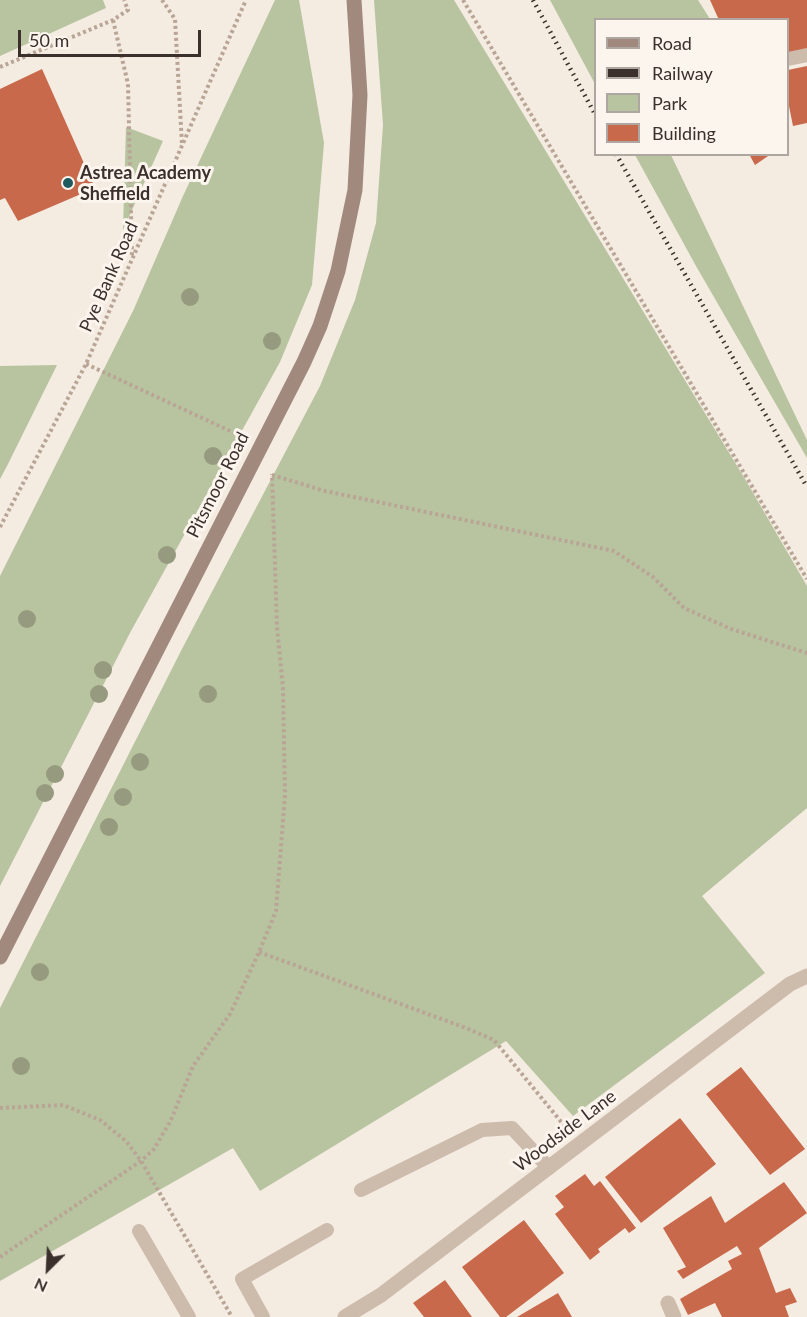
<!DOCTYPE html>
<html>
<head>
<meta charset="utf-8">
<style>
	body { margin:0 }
	#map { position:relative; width:807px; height:1317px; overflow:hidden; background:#f4ebe1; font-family:Lato,sans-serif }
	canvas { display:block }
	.legend { position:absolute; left:594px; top:18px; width:195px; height:138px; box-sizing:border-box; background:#fbf5ee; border:2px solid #aea6a0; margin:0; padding:8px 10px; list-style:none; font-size:18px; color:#3b302b }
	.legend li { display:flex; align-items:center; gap:12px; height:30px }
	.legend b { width:30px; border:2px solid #aea6a0 }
	.north { position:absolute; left:18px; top:1239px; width:60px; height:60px; -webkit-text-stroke:4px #fbf5ee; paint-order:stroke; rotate:204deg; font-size:16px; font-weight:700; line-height:24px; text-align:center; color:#3b302b }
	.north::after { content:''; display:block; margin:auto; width:21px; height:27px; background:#3b302b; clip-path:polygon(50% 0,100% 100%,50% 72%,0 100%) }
	.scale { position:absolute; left:18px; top:30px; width:183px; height:27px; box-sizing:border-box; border:3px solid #3b302b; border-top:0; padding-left:8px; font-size:18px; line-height:21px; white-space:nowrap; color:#3b302b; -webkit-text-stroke:4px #fbf5ee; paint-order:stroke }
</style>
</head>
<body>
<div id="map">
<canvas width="807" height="1317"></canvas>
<ul class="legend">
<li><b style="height:8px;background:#a18a7d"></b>Road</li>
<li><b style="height:8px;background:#3b302b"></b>Railway</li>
<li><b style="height:16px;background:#b8c4a0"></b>Park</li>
<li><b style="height:16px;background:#c8694b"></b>Building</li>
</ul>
<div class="north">N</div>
<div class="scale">50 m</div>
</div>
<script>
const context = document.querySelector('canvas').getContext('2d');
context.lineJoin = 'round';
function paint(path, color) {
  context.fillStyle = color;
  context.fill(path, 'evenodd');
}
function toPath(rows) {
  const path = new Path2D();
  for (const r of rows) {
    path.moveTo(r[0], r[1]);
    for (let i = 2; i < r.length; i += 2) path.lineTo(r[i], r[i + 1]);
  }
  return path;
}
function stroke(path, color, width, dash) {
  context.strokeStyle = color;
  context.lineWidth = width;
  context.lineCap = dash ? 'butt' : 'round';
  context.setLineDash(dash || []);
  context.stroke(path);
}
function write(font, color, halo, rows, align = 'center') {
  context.font = font + ' Lato,sans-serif';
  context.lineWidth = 6;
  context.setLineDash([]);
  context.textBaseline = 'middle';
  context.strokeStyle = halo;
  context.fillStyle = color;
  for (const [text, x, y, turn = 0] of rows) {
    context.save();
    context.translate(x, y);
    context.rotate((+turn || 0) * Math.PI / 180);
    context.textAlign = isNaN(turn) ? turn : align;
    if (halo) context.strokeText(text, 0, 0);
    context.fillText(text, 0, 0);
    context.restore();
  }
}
paint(toPath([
	[0,0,103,0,106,8,0,56],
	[275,0,299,0,324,143,312,285,280,362,131,631,0,886,0,576,133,311,183,196],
	[374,0,454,0,745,479,807,586,807,808,702,896,765,973,573,1116,506,1041,260,1191,233,1148,0,1281,0,1008,183,647,320,386,355,300,376,223,383,125],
	[550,0,698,0,710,19,596,20,595,84],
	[126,127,163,141,123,230],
	[635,155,671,155,807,440,807,458,696,266],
	[57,365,7,466,0,479,0,366]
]), '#b8c4a0');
paint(toPath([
	[710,0,807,0,807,51,788,55,788,20,719,20],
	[807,66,807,123,793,126,788,101,788,70],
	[42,69,95,188,18,221,5,198,0,200,0,89],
	[749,154,771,154,755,165],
	[741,1067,805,1149,770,1175,706,1094],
	[680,1118,716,1164,641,1223,605,1177],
	[585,1174,594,1186,600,1181,636,1228,629,1233,625,1228,598,1249,600,1252,590,1260,555,1214,564,1207,555,1196],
	[784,1182,807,1213,759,1248,776,1293,790,1288,797,1302,785,1306,789,1317,722,1317,715,1303,688,1315,680,1299,732,1269,728,1261,742,1254,737,1246,683,1279,677,1271,686,1267,663,1228,711,1196,725,1223],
	[524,1220,564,1273,506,1317,500,1317,462,1267],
	[445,1280,472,1317,424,1317,413,1303],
	[558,1293,572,1317,517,1317]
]), '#c8694b');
stroke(toPath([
	[162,0,175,19,182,144],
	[463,0,807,579],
	[113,20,128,84,132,255],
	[0,67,113,20,128,10,124,0],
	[86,364,243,437],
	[272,475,325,491,614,551,653,577,684,608,731,629,807,653],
	[0,527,86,364,246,0],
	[259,952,466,1028,494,1040,567,1129],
	[0,1108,63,1105,100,1120,126,1141,141,1161,232,1317],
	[0,1257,141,1161,154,1149,171,1120,193,1066,230,1014,259,952,276,911,285,795,283,688,277,627,272,474]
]), '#b9a596', 4, [3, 3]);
stroke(toPath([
	[788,59,807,55],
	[361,1190,482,1130,512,1128,549,1168],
	[139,1231,189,1317],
	[263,1317,242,1279,327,1230]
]), '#cdbbac', 14);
stroke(toPath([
	[668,1303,674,1317],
	[345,1317,381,1295,790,984,807,976]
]), '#cdbbac', 15);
stroke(toPath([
	[0,957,304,362,320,326,338,271,355,190,360,95,354,0]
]), '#a18a7d', 15);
stroke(toPath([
	[533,0,596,116],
	[616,154,807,487]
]), '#3b302b', 4.5, [1.5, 4.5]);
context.fillStyle = '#969b7f';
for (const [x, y] of [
	[190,297],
	[272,341],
	[213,456],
	[167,555],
	[27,619],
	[103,670],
	[99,694],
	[208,694],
	[140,762],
	[55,774],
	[45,793],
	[123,797],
	[109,827],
	[40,972],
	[21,1066]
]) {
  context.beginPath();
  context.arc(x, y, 9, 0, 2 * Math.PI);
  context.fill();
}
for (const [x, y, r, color] of [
	[68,183,6,"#1f5a5e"]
]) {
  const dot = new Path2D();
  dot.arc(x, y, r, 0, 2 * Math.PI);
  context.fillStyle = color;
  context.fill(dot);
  stroke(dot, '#fbf5ee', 2);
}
write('bold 18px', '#3b302b', '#fbf5ee', [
	["Astrea Academy",80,173],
	["Sheffield",80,194]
], 'left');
write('18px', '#3b302b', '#fbf5ee', [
	["Pye Bank Road",109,277,-66],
	["Pitsmoor Road",218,485,-63],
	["Woodside Lane",565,1131,-37]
]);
</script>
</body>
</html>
